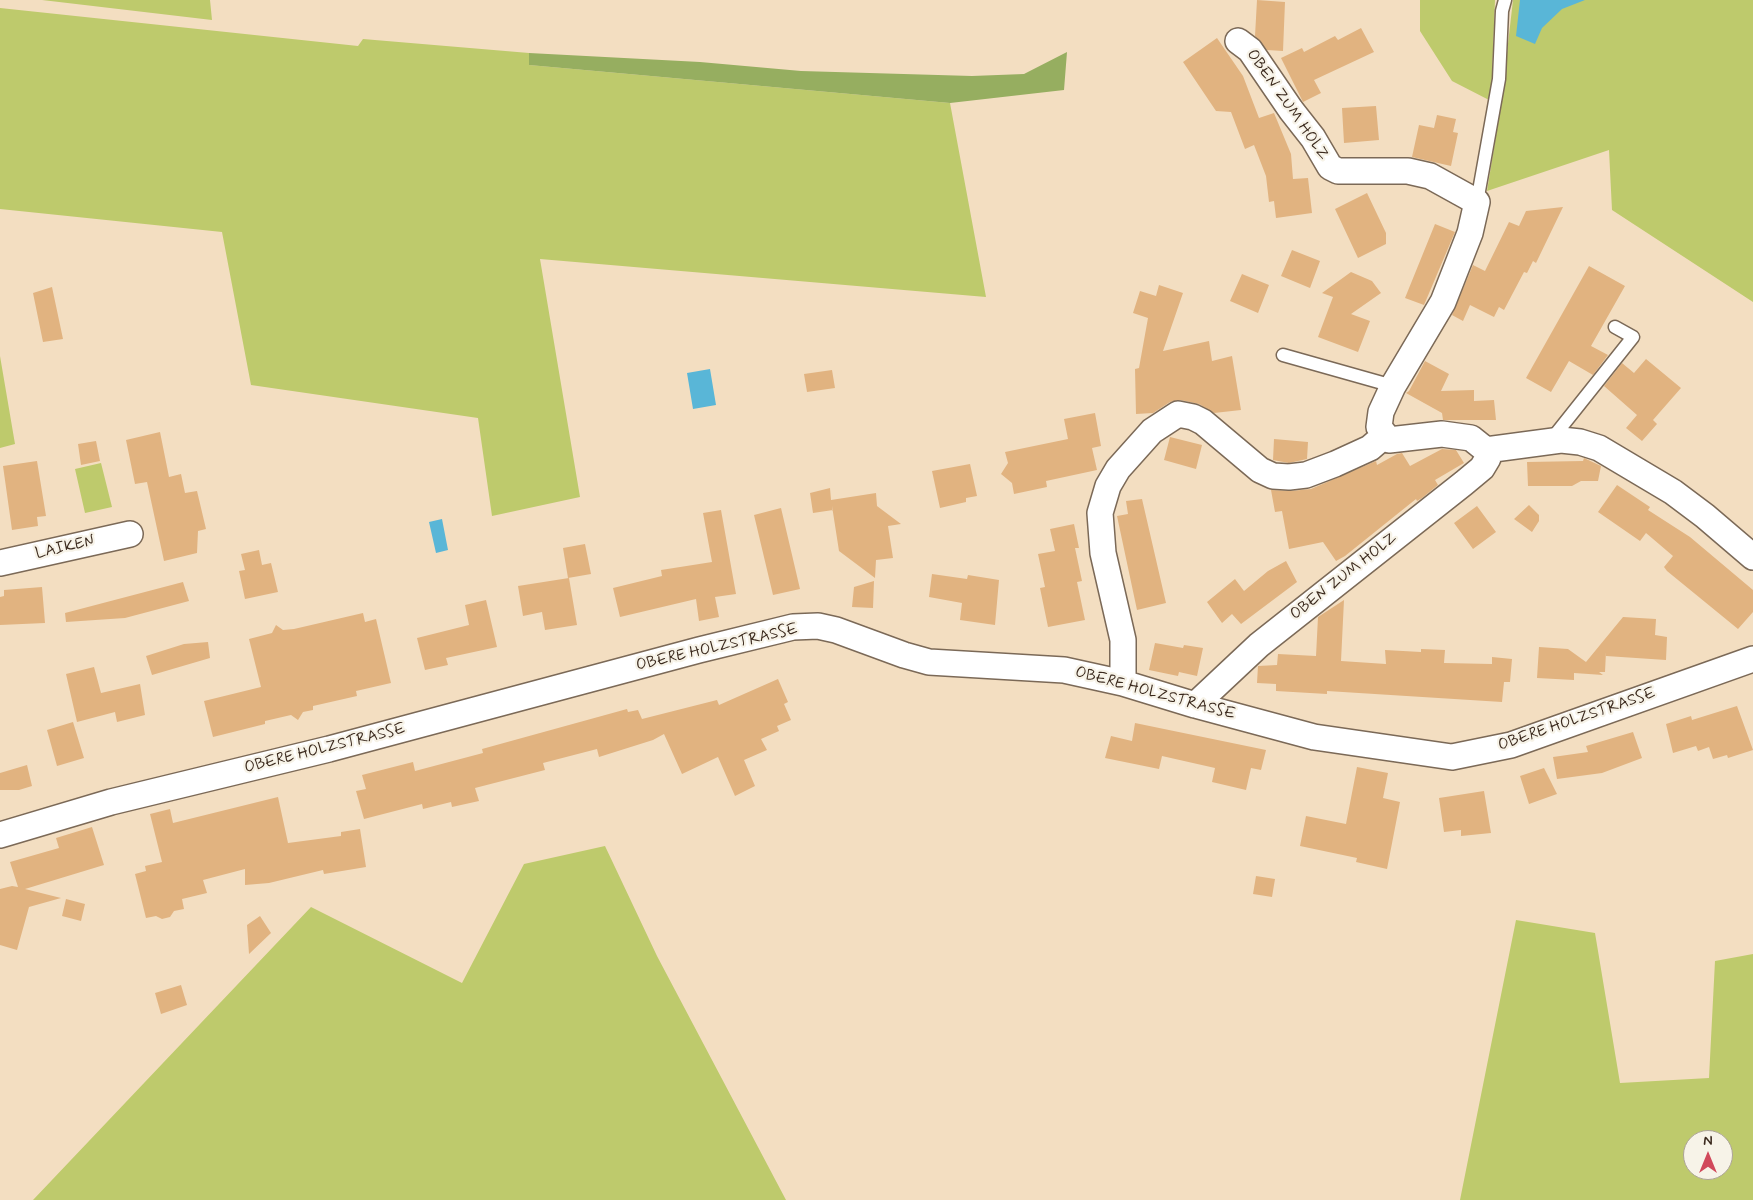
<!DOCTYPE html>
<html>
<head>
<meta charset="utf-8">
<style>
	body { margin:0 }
	#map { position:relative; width:1753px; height:1200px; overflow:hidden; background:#f3dec1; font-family:Mynerve,sans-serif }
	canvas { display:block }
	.north { position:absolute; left:1683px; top:1130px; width:50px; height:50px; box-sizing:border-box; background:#f7f3e8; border:1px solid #aca397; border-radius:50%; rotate:0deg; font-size:14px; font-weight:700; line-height:20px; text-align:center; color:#3b2a1e }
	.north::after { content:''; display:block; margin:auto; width:18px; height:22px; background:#d1495b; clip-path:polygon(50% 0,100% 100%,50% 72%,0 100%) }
</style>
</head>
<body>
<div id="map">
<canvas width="1753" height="1200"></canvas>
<div class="north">N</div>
</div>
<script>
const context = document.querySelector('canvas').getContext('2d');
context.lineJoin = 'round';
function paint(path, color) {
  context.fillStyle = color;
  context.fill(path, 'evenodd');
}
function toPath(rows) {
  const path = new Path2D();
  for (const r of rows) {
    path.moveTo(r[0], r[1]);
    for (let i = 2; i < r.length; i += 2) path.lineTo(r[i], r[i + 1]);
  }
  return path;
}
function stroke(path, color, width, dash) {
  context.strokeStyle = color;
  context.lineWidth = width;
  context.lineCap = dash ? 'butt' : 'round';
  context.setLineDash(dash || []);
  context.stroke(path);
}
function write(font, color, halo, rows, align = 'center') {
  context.font = font + ' Mynerve,sans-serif';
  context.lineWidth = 4.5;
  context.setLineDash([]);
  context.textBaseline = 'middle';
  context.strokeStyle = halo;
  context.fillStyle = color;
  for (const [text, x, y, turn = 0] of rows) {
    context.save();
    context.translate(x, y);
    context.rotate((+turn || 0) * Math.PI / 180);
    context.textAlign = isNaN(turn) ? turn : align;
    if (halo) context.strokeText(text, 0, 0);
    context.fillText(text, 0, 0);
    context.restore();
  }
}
paint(toPath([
	[42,0,210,0,212,20],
	[1420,0,1495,0,1491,101,1452,81,1420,31],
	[1513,0,1753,0,1753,302,1612,210,1609,150,1487,191,1501,105],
	[0,8,358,46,363,39,529,53,529,65,950,103,986,297,540,259,580,497,492,516,478,418,251,385,222,232,0,209],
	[0,356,15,444,0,448],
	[101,463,112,507,85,513,75,469],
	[605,846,657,956,786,1200,33,1200,311,907,462,983,524,864],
	[1516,920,1595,933,1620,1083,1709,1078,1715,961,1753,954,1753,1200,1460,1200],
	[1693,1140,1723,1140,1723,1170,1693,1170]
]), '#beca6c');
paint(toPath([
	[1067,52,1064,90,950,103,529,65,529,53,700,62,801,71,972,76,1024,74]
]), '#96ae60');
paint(toPath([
	[1520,0,1585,0,1562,9,1542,28,1535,44,1516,36],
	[710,369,716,405,693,409,687,373],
	[442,519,448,550,436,553,429,522]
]), '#59b6d7');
paint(toPath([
	[1257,0,1285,2,1283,51,1267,50,1255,36],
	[1361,28,1374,52,1314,80,1321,93,1303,102,1281,58,1302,48,1304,52,1335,36,1338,40],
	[1217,38,1243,76,1259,118,1274,113,1291,154,1293,179,1308,178,1312,213,1276,218,1274,201,1269,202,1266,176,1254,145,1245,149,1231,112,1216,111,1183,62],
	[1376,106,1379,140,1344,143,1342,108],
	[1437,115,1456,119,1453,132,1458,133,1451,166,1412,157,1419,125,1434,128],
	[1367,193,1386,233,1386,244,1358,258,1335,209],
	[1563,207,1536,263,1533,261,1527,273,1524,272,1504,310,1499,307,1494,317,1470,305,1463,321,1452,315,1473,265,1485,271,1509,222,1519,226,1526,211],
	[1435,224,1455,232,1424,305,1405,298],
	[1292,250,1320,261,1310,288,1281,276],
	[1589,266,1625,286,1591,346,1608,355,1593,375,1569,361,1551,392,1526,378],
	[1351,272,1372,281,1381,293,1351,314,1370,321,1358,352,1318,337,1333,297,1322,293],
	[1242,274,1269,285,1258,313,1230,301],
	[1159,285,1183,293,1163,351,1209,341,1212,361,1232,356,1241,410,1214,413,1199,404,1180,400,1170,402,1153,413,1136,414,1135,369,1139,368,1148,318,1133,313,1140,291,1156,296],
	[52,287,63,339,43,342,33,293],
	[1646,359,1681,388,1653,420,1657,424,1642,441,1626,428,1637,415,1604,386,1622,363,1634,373],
	[1425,361,1449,374,1441,391,1474,390,1474,401,1494,400,1496,420,1443,420,1442,413,1406,393,1409,391],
	[832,370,835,388,807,392,804,374],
	[1095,413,1101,446,1092,448,1097,470,1046,481,1047,487,1014,494,1012,483,1001,474,1008,463,1005,452,1068,439,1064,419],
	[160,432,169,477,181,474,185,493,197,491,206,529,198,531,197,553,164,561,147,482,135,484,126,440],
	[1170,437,1202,445,1196,469,1164,460],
	[1274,439,1308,442,1307,459,1289,463,1273,460],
	[96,441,100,461,81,465,78,444],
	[1442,449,1456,450,1464,463,1435,480,1438,485,1422,498,1417,501,1416,499,1345,556,1336,561,1323,542,1289,549,1282,511,1275,512,1271,490,1291,491,1311,489,1376,461,1377,465,1397,454,1402,453,1410,466],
	[1584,458,1601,466,1598,481,1581,481,1572,486,1528,486,1527,462,1583,461],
	[37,461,46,516,37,517,38,526,12,530,3,466],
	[970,464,977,496,966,498,966,502,940,508,932,471],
	[1617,485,1650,507,1648,510,1690,537,1753,590,1753,612,1738,629,1667,571,1664,567,1673,556,1646,533,1640,541,1598,512],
	[830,488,831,500,876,493,877,506,901,524,888,526,893,558,876,560,875,578,839,551,832,506,833,510,813,513,810,493],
	[1142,499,1166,603,1137,610,1117,516,1128,514,1126,501],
	[1529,505,1539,515,1539,521,1532,532,1514,519],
	[1477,506,1496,532,1473,549,1454,523],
	[781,508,800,589,773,595,754,515],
	[721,510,736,594,715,597,719,617,699,621,696,599,620,617,613,588,662,576,661,570,712,562,703,513],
	[1074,524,1079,548,1075,548,1082,581,1077,582,1085,620,1048,627,1040,588,1045,587,1038,554,1055,551,1050,529],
	[585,544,591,574,568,578,563,548],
	[259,550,262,565,271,563,278,592,245,599,239,571,245,570,241,554],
	[1286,561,1297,582,1241,624,1232,614,1222,623,1207,602,1235,579,1244,591,1268,571],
	[932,574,967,579,968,575,999,580,995,625,960,620,962,603,929,597],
	[569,578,577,625,545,630,542,612,523,616,518,586],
	[874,581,873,608,852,607,854,587],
	[183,582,189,601,125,618,66,622,65,613],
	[42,587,45,623,0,625,0,597,4,596,4,590],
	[486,600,497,647,446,658,448,665,425,670,417,638,469,625,465,605],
	[1344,600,1341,661,1386,664,1385,650,1421,652,1421,649,1445,650,1444,663,1492,664,1492,657,1512,659,1510,682,1504,682,1502,702,1327,691,1327,694,1276,691,1276,684,1257,683,1258,666,1277,665,1278,654,1316,656,1318,617],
	[363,613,365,622,376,619,391,683,356,691,357,696,313,706,313,710,303,712,298,720,291,715,265,721,265,724,213,737,204,701,261,687,249,639,272,633,276,625,283,630,294,629],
	[1623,617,1656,619,1655,635,1667,637,1666,660,1606,656,1606,652,1605,672,1599,672,1603,675,1574,673,1574,680,1537,678,1539,647,1568,649,1586,662],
	[208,642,210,658,152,675,146,656,184,644],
	[1155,643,1183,648,1184,645,1203,648,1197,676,1179,672,1178,676,1149,670],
	[94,667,101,693,140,684,145,715,117,722,115,712,77,722,66,674],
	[778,679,788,702,784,704,791,720,777,726,779,731,761,739,767,750,744,760,755,786,735,796,718,757,682,774,664,734,653,740,599,757,597,749,543,763,545,770,475,788,479,801,452,807,451,802,423,809,422,804,364,819,356,791,366,789,362,775,413,762,415,771,483,753,482,749,627,709,628,712,638,710,642,719,717,700,719,705],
	[1737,706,1753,750,1728,758,1727,755,1713,759,1709,747,1698,751,1696,746,1673,753,1666,724,1691,716,1692,720],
	[73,722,84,758,57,766,47,730],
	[1135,723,1266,750,1261,770,1251,768,1246,790,1212,782,1215,768,1162,756,1159,769,1105,758,1111,736,1132,741],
	[1633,732,1642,758,1602,773,1557,779,1553,757,1588,752,1586,746],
	[27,765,32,786,19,790,0,790,0,773],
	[1357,767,1388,773,1383,798,1400,802,1387,869,1356,862,1357,858,1300,846,1306,816,1346,824],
	[1544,768,1557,794,1529,804,1520,776],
	[1484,791,1491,833,1461,836,1461,830,1444,832,1439,798],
	[278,797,288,843,341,836,341,832,360,829,366,867,324,874,323,870,269,883,245,885,245,869,203,880,207,893,182,899,184,909,174,911,170,917,162,919,156,916,146,918,135,874,146,871,145,866,162,862,150,814,170,809,173,823],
	[92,827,104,865,25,889,61,898,29,907,17,950,0,945,0,889,12,886,18,887,10,862,59,848,56,838],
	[1256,876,1275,879,1272,897,1253,894],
	[66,899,85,904,81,921,62,916],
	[260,916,271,933,249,954,247,925],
	[181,985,187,1005,161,1014,155,993]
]), '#e1b380');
const service = toPath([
	[1477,202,1499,79,1502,11,1505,0],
	[1283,355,1393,386],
	[1551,440,1633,337,1615,327]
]);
const minor = toPath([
	[1486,450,1561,440,1580,442,1599,448,1673,492,1705,516,1753,557],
	[0,563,130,534],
	[1123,683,1123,640,1103,553,1100,513,1108,486,1118,469,1152,431,1178,414,1193,417,1203,422,1260,470,1273,476,1289,477,1306,475,1335,464,1370,448,1384,436],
	[1195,705,1259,645,1464,483,1482,468,1488,458,1486,450,1471,438,1442,434,1389,440,1379,427,1381,412,1393,386,1443,302,1470,233,1477,202,1430,176,1408,171,1338,171,1330,167,1313,138,1291,110,1250,50,1238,41],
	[0,835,111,802,329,749,699,650,793,627,818,626,836,630,904,655,929,662,1064,670,1123,683,1195,705,1314,737,1452,757,1511,745,1753,659]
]);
stroke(service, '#7b6957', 15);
stroke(minor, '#7b6957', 28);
stroke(service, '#fff', 12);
stroke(minor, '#fff', 25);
write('16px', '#3b2a1e', '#f7f3e8', [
	["OBEN ZUM HOLZ",1287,105,55],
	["LAIKEN",65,548,-13],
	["OBEN ZUM HOLZ",1344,577,-38],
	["OBERE HOLZSTRASSE",717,648,-13],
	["OBERE HOLZSTRASSE",1155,694,15],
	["OBERE HOLZSTRASSE",1577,720,-19],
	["OBERE HOLZSTRASSE",325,749,-14]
]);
</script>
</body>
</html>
